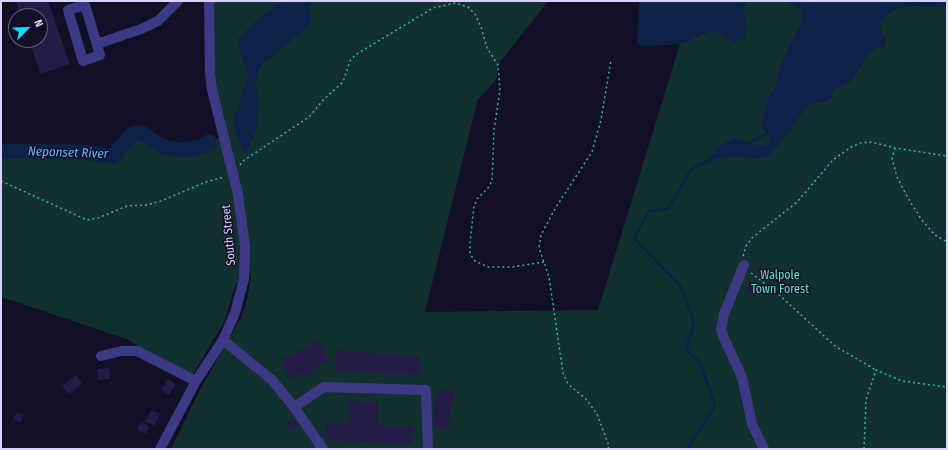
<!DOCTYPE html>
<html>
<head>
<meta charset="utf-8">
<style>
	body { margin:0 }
	#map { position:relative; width:948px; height:450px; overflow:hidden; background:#130f26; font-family:"Fira Sans Condensed",sans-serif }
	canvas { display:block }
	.frame { position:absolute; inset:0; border:2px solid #d9d4ff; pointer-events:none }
	.north { position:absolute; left:8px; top:8px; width:40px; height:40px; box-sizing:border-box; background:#130f26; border:1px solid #625e7d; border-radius:50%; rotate:66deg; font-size:11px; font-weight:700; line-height:16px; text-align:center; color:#d9d4ff }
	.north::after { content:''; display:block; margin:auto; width:14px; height:18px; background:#00e5ff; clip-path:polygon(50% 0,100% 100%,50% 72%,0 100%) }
</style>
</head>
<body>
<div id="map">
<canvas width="948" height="450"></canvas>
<div class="frame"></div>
<div class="north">N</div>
</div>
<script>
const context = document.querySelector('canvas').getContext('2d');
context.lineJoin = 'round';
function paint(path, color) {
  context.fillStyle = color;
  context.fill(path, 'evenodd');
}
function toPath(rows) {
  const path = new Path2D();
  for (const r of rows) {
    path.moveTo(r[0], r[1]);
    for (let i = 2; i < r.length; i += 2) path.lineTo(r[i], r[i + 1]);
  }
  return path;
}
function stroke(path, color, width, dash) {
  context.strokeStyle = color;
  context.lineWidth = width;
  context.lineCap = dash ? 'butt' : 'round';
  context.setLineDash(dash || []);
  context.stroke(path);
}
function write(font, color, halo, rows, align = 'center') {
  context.font = font + ' "Fira Sans Condensed",sans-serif';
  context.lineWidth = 3;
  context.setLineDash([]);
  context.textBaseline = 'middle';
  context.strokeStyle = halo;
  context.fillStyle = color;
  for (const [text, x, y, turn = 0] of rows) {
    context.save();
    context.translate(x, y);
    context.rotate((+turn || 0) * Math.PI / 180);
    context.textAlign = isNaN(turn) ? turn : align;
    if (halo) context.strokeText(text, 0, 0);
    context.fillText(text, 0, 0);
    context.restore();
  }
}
paint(toPath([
	[209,1,548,1,498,65,496,80,478,99,425,312,598,310,680,44,643,46,637,43,639,1,947,1,947,449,171,449,202,386,241,318,247,300,251,275,236,283,225,320,188,383,129,340,1,297,1,151,82,152,113,156,119,151,131,135,135,133,142,133,161,146,182,150,223,137,218,119]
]), '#12302f');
paint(toPath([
	[283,1,313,1,309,9,311,24,263,64,257,74,256,85,258,105,256,131,248,148,245,151,242,149,234,127,234,119,248,78,247,68,242,60,238,39,260,17],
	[639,1,748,1,743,8,746,30,744,38,736,42,726,39,720,33,711,31,682,43,643,46,637,43],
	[784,1,947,1,947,9,940,7,911,6,900,8,888,13,880,23,881,32,886,40,885,45,868,53,854,78,850,82,834,89,830,99,824,102,808,104,790,131,768,157,756,159,733,157,707,160,719,146,735,138,756,145,764,146,771,142,770,137,762,128,764,114,768,99,776,86,783,59,802,21,803,12,800,8],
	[208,134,215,136,217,150,185,158,180,153,179,145,195,142]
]), '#0c2248');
stroke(toPath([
	[746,144,768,133],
	[687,449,715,406,700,362,686,350,694,323,681,286,634,238,649,211,668,209,691,169,714,158]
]), '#0c2248', 2.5);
stroke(toPath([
	[1,151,82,152,113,156,131,135,135,133,142,133,161,146,170,148,182,150,198,147]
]), '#0c2248', 15);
paint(toPath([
	[16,1,48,1,70,64,40,74,29,40,40,40,40,16,21,16],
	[751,283,759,288,754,295,746,289],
	[318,341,328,360,312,369,314,372,305,377,303,373,290,379,280,360],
	[336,351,420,356,419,375,335,370],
	[109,368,110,379,98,380,97,369],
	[76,375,82,384,69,394,62,386],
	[168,379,176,384,169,395,161,390],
	[438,389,454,392,447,429,434,427,433,413],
	[349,401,378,402,377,425,412,427,412,444,325,440,325,423,348,424],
	[151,410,160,414,155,426,145,422],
	[17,412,24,414,21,422,13,419],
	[294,419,298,426,291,430,287,423],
	[141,422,149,426,146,434,137,430]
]), '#241b47');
stroke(toPath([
	[895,148,892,158,897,177,908,198,921,219,935,235,947,242],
	[240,165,243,161,309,117,324,99,343,82,350,61,355,55,433,8,455,3,468,7,475,14,481,27,487,48,498,65,500,90,494,130,492,181,488,188,477,199,474,207,470,243,470,254,475,261,488,267,512,267,544,262],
	[1,181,87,220,98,218,127,206,146,205,161,201,206,182,224,177],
	[743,256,746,246,752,238,797,202,833,160,851,147,860,143,871,142,895,148,947,156],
	[751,273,776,292,835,346,876,370],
	[608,449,609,446,597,414,586,399,568,384,563,373,549,277,539,248,541,235,556,207,592,152,601,120,611,60],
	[864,449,866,400,876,370,902,381,947,387]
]), '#2fb8b0', 1.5, [2, 3]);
stroke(toPath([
	[85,5,100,55,83,61,68,10,85,5],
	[97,44,141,29,158,21,178,1],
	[744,265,724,314,721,330,723,336,742,377,752,424,764,449],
	[223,340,272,380,294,407,323,449],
	[101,356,121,351,137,351,196,381],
	[294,407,324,387,426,390,428,449],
	[160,449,196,381,223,340,235,313,244,279,245,247,238,194,212,90,210,74,209,1]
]), '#3d3a85', 10);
write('12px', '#d9d4ff', '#130f26', [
	["South Street",229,235,-95]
]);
write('12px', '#5fe0c0', '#130f26', [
	["Walpole",780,276],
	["Town Forest",780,290]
]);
write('italic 13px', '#62b6ff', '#130f26', [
	["Neponset River",68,153,2]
]);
</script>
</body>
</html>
